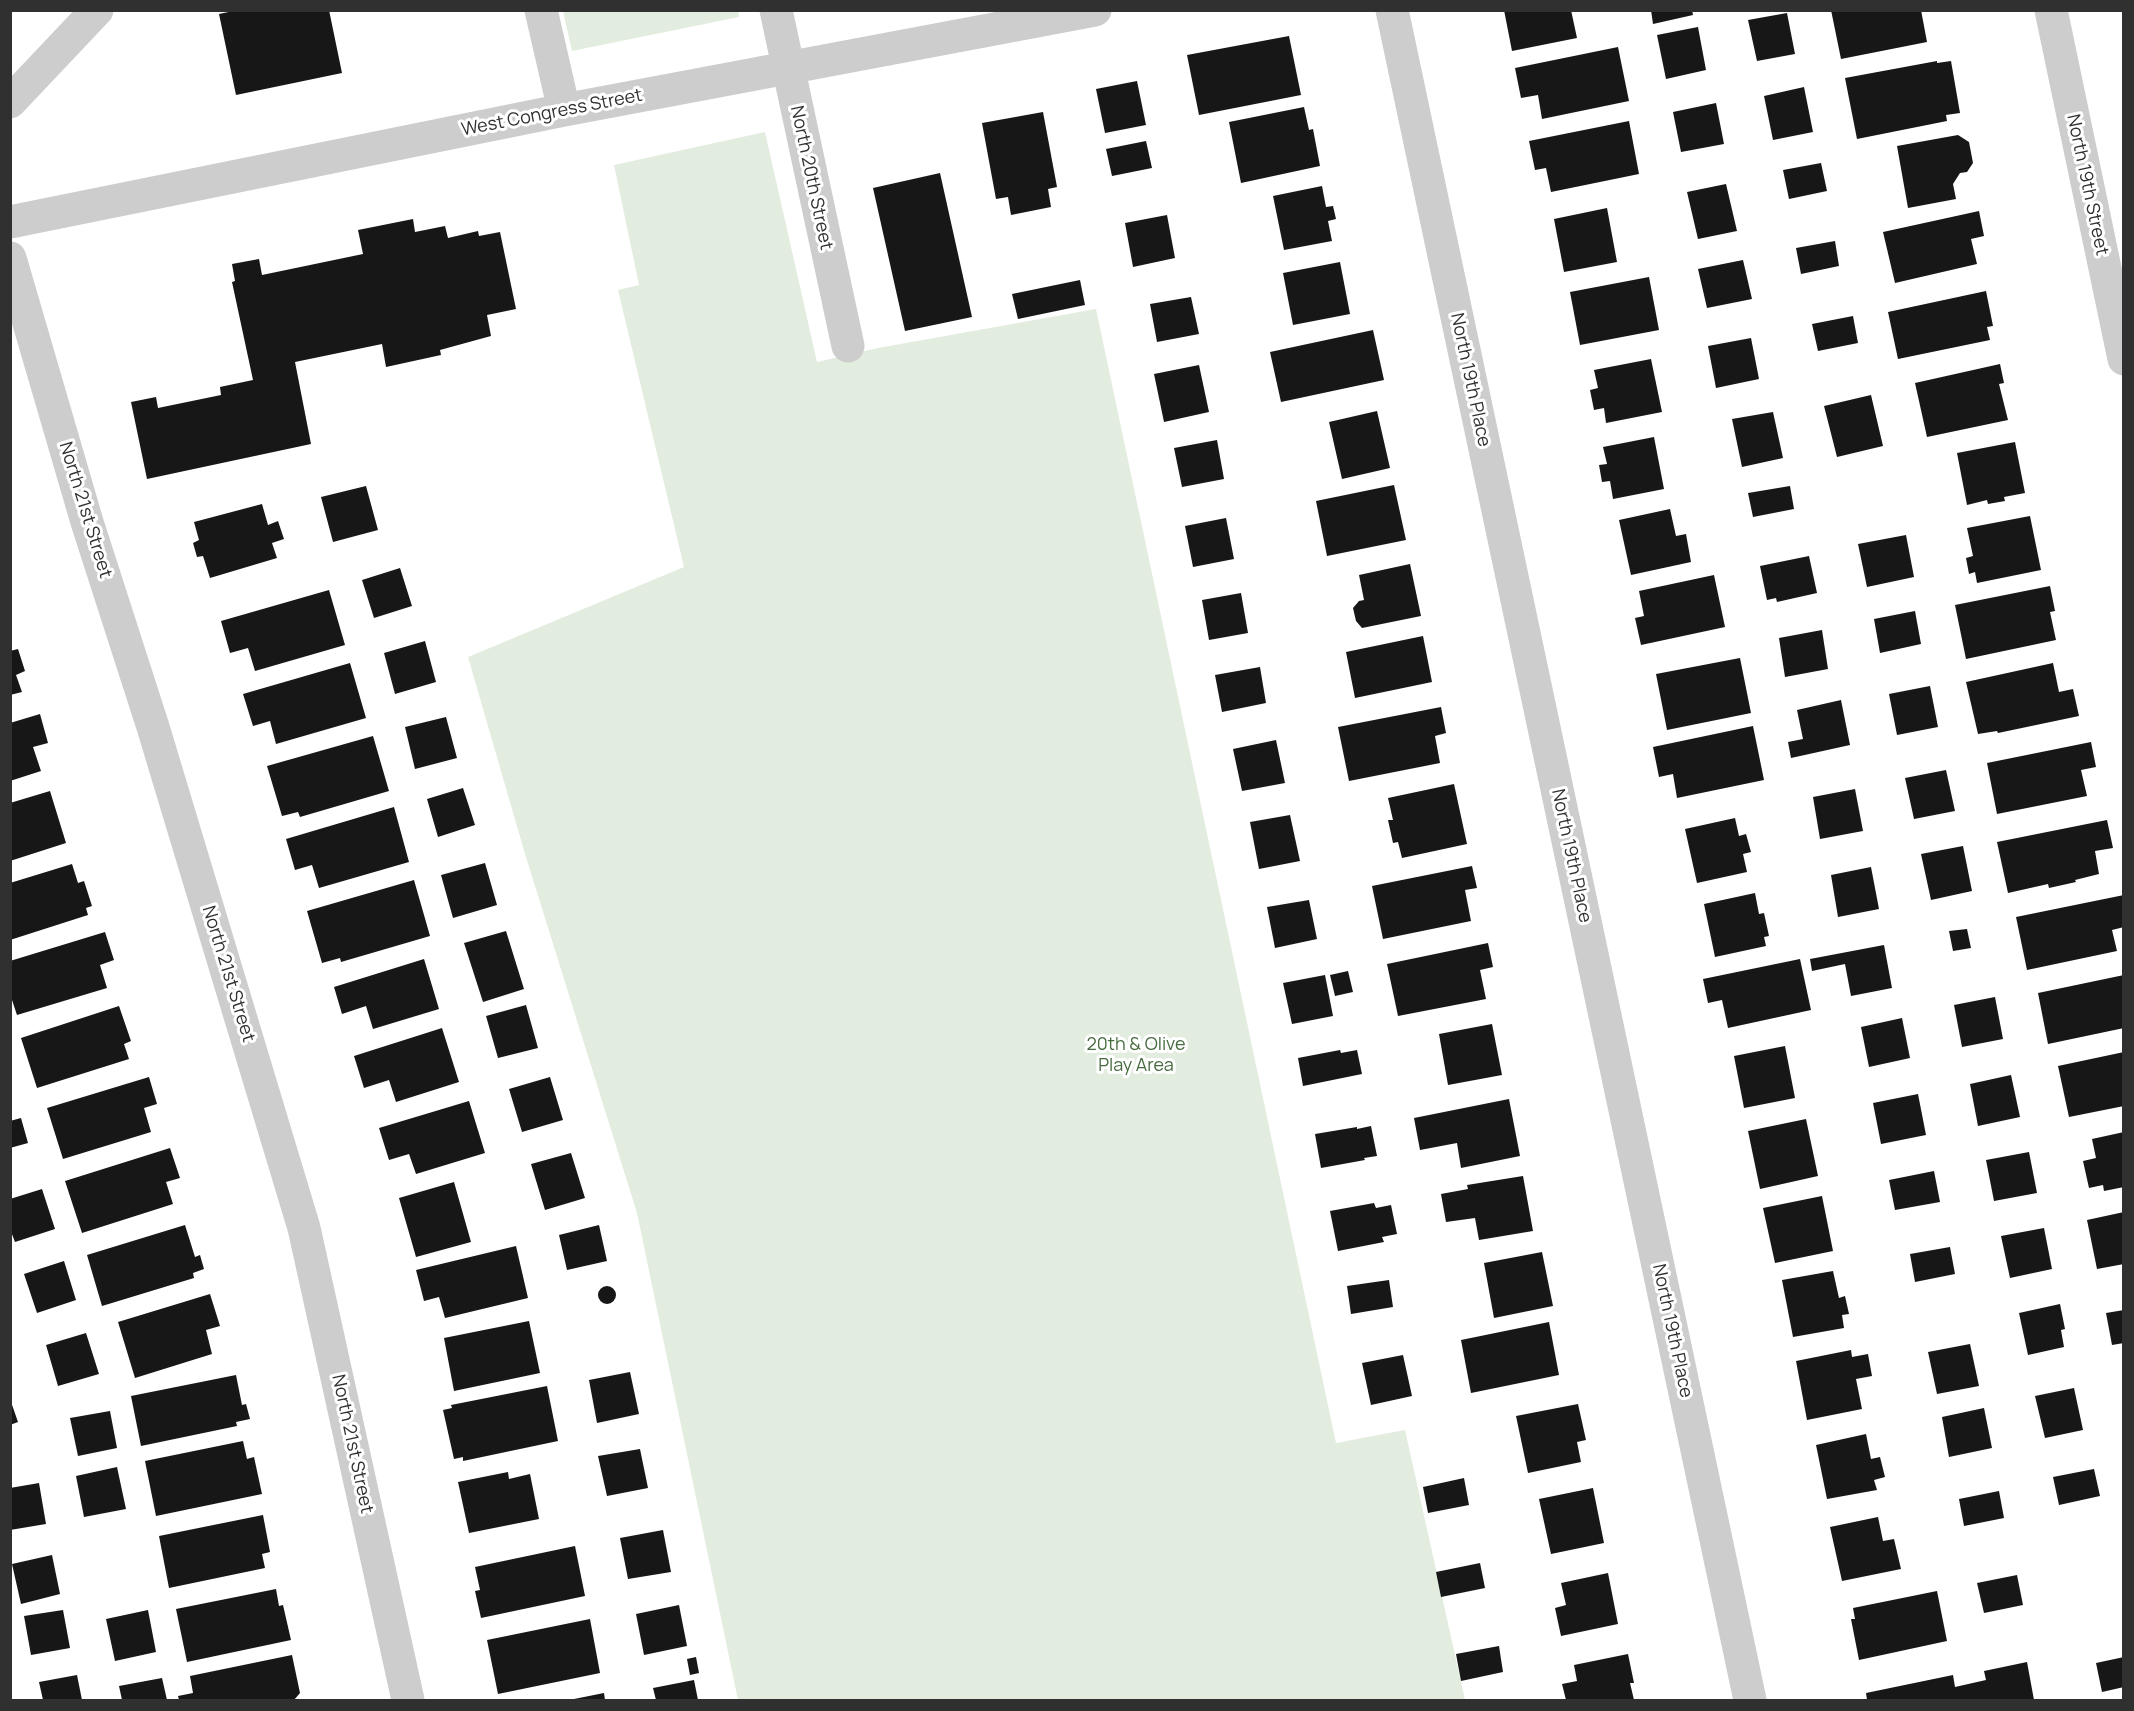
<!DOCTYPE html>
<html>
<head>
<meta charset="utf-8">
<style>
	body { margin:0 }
	#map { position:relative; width:2134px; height:1711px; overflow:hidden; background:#fff; font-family:Manrope,sans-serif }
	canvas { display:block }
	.frame { position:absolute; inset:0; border:12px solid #303030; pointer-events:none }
</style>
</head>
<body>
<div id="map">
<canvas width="2134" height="1711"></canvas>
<div class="frame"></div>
</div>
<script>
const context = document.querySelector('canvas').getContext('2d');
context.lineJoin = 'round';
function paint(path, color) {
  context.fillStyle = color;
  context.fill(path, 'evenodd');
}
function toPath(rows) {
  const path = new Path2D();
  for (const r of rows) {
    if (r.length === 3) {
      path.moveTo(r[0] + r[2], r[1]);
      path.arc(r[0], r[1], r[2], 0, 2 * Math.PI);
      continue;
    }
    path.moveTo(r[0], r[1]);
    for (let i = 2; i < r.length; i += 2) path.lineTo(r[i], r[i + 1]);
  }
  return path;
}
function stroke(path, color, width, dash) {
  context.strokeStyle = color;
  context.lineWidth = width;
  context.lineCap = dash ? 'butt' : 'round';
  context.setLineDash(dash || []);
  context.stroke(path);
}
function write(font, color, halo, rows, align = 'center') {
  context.font = font + ' Manrope,sans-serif';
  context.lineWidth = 6;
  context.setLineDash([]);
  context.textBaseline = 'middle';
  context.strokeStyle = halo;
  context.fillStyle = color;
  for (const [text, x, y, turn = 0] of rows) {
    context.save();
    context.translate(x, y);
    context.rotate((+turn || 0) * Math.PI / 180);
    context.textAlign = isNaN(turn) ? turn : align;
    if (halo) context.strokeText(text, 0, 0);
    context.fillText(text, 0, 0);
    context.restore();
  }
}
paint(toPath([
	[738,10,739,17,572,51,563,11],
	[765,132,817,362,878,348,1096,309,1336,1443,1405,1430,1465,1700,738,1700,637,1213,525,854,468,657,684,567,618,290,639,285,614,165]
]), '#e3eddf');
paint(toPath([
	[238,10,329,10,342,73,236,95,219,14],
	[1504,10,1571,10,1577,38,1512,51],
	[1651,10,1692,10,1693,15,1653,24],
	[1831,10,1921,10,1927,42,1841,59],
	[1787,13,1795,54,1757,61,1748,20],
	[1698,27,1706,70,1666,79,1657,35],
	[1289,36,1301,95,1199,115,1187,55],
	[1618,47,1629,101,1542,119,1538,95,1521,98,1515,68],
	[1937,61,1937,63,1951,61,1960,113,1946,115,1947,121,1857,139,1845,78],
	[1137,81,1146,125,1105,133,1096,89],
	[1804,87,1813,132,1773,140,1764,96],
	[1716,103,1724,144,1681,152,1673,112],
	[1304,107,1309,130,1313,129,1320,166,1241,183,1229,122],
	[1043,112,1057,187,1048,189,1051,207,1011,215,1008,197,996,199,982,123],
	[1629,121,1639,174,1551,192,1546,168,1535,170,1529,141],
	[1958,135,1969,142,1973,163,1967,172,1960,173,1953,184,1956,199,1908,208,1897,146],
	[1146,141,1152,168,1112,176,1106,149],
	[1821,163,1827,191,1789,199,1783,170],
	[940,173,972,317,905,331,873,188],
	[1726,184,1737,231,1698,239,1687,192],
	[1322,186,1326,207,1333,206,1336,219,1328,221,1332,241,1284,250,1273,196],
	[1607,208,1617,262,1564,272,1554,219],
	[1979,211,1984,236,1971,239,1977,264,1895,283,1883,232],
	[1167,215,1175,258,1133,267,1125,223],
	[413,219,415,232,445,226,448,238,478,231,479,236,500,232,516,309,487,315,491,336,440,350,441,355,386,367,382,344,295,362,311,444,147,479,131,402,156,397,158,408,221,395,220,387,253,380,232,282,235,281,232,264,259,259,262,275,363,254,358,230],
	[1835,241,1839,266,1801,274,1796,248],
	[1743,260,1752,299,1707,308,1698,269],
	[1340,262,1350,314,1293,325,1283,273],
	[1649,277,1659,330,1580,345,1570,292],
	[1080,280,1085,305,1018,319,1012,294],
	[1986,291,1993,326,1987,327,1990,340,1898,359,1888,312],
	[1191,297,1199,334,1157,342,1150,304],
	[1853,316,1858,343,1818,351,1812,324],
	[1373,330,1384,380,1281,402,1270,352],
	[1751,338,1759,379,1716,388,1708,346],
	[1651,359,1662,412,1606,423,1604,408,1594,410,1590,390,1598,388,1594,370],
	[2000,364,2004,383,1999,384,2008,420,1927,437,1915,383],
	[1199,365,1209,412,1164,422,1154,374],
	[1871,395,1883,446,1837,457,1824,406],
	[1377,411,1390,468,1342,479,1329,422],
	[1773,412,1783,458,1742,467,1732,419],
	[1654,437,1664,489,1613,499,1610,481,1602,482,1599,465,1607,464,1603,447],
	[1217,440,1224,479,1182,487,1174,448],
	[2015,442,2025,493,2004,497,2005,501,1988,504,1987,500,1967,505,1957,453],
	[1394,485,1406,540,1327,556,1316,501],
	[366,486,378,530,333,542,321,497],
	[1790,486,1794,509,1753,517,1748,493],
	[262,504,268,525,278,521,284,539,272,543,277,558,210,578,203,556,197,557,193,543,199,540,194,522],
	[1670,509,1676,536,1686,534,1691,562,1631,575,1619,520],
	[2030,516,2041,570,1977,583,1975,572,1969,574,1966,558,1973,556,1967,528],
	[1226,518,1234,559,1193,567,1185,526],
	[1906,535,1914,577,1867,587,1858,544],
	[1809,556,1817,593,1777,602,1776,598,1767,600,1760,566],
	[1410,564,1421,616,1362,628,1356,621,1353,608,1359,601,1364,600,1359,575],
	[400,568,412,606,374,618,362,580],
	[1714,575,1725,627,1641,645,1635,618,1644,616,1639,591],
	[2050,586,2055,611,2050,612,2056,640,1966,659,1955,605],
	[329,590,345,645,255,671,248,648,230,653,221,621],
	[1241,593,1248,633,1209,640,1202,600],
	[1915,611,1921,644,1880,653,1874,619],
	[1822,630,1828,669,1785,677,1779,638],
	[1423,636,1432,682,1355,698,1346,652],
	[425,641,436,682,395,694,384,653],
	[18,649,25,671,16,675,22,692,10,695,10,651],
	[1740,658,1751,713,1667,730,1656,674],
	[350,663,366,718,276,744,270,721,253,726,243,694],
	[2053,663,2059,692,2073,689,2079,716,1998,733,1997,731,1978,734,1966,682],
	[1260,667,1266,703,1222,712,1215,675],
	[1930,686,1938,727,1897,735,1889,694],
	[1841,700,1850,745,1791,758,1788,742,1803,739,1797,710],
	[1441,707,1446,733,1435,736,1440,763,1349,781,1338,727],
	[40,714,48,743,33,747,41,771,10,781,10,723],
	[446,717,457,758,415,769,405,727],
	[1753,726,1764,780,1677,798,1673,774,1659,777,1653,747],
	[373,736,389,791,300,817,298,812,282,816,267,766],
	[1276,740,1285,783,1242,791,1233,749],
	[2091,742,2096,767,2081,770,2087,796,1997,814,1987,763],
	[1946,770,1955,811,1914,819,1905,778],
	[1454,784,1467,844,1402,858,1398,842,1393,843,1388,820,1393,820,1388,798],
	[463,788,475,825,438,837,427,799],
	[1855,789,1863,831,1820,839,1813,797],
	[50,791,66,843,10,861,10,803],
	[394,807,409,862,319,888,312,865,295,870,286,839],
	[1290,815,1300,861,1259,869,1250,822],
	[1735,818,1739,836,1746,834,1751,852,1743,854,1747,872,1697,883,1685,829],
	[2107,820,2113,848,2095,851,2099,874,2075,880,2076,882,2049,888,2048,884,2008,893,1997,842],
	[1963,846,1972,891,1931,900,1921,854],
	[485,863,497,905,453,918,441,875],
	[72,864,78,883,84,881,92,906,86,908,88,915,10,940,10,883],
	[1472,866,1477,888,1465,890,1471,921,1383,939,1372,886],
	[1871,867,1879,909,1838,917,1831,875],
	[414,880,430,936,341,962,340,958,322,963,307,911],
	[1755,893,1759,914,1764,913,1769,936,1764,937,1766,946,1715,957,1704,904],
	[2124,895,2124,927,2112,930,2117,951,2027,970,2016,917],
	[1309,900,1317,939,1275,948,1267,907],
	[1967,929,1971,948,1953,951,1949,931],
	[506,931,524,989,483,1002,464,943],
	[105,932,114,960,100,965,107,988,17,1015,10,994,10,961],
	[1488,943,1493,967,1480,970,1486,999,1398,1016,1387,964],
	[1884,945,1892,988,1851,996,1845,964,1812,971,1810,959],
	[424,959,439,1009,373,1029,366,1006,342,1014,334,987],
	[1800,959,1811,1010,1728,1028,1722,1000,1708,1003,1703,979],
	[1348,971,1353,992,1335,996,1330,975],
	[1325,975,1333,1016,1292,1024,1283,983],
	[2124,975,2124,1028,2048,1044,2038,993],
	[1995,997,2003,1039,1962,1047,1954,1005],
	[526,1005,538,1048,498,1058,486,1016],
	[119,1006,131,1041,124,1044,129,1059,37,1088,21,1038],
	[1902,1018,1910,1058,1869,1067,1861,1027],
	[1492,1024,1502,1075,1448,1085,1439,1034],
	[442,1028,459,1082,396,1102,389,1080,364,1088,354,1056],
	[1785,1046,1795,1098,1744,1108,1734,1056],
	[1340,1050,1341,1053,1357,1050,1362,1074,1303,1086,1298,1058],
	[2124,1052,2124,1106,2069,1117,2058,1066],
	[2011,1075,2020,1117,1978,1126,1970,1084],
	[149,1077,157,1104,144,1108,151,1132,63,1159,47,1108],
	[550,1077,563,1120,522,1132,509,1089],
	[1918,1094,1926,1135,1881,1144,1873,1103],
	[1509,1099,1520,1156,1461,1168,1457,1143,1420,1150,1414,1118],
	[469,1101,485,1153,416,1174,409,1154,389,1160,379,1128],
	[21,1118,28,1143,10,1148,10,1121],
	[1806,1119,1818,1176,1760,1189,1748,1131],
	[1371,1126,1377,1156,1364,1158,1365,1160,1321,1168,1315,1134,1357,1127,1357,1129],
	[2124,1132,2124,1187,2104,1191,2103,1185,2089,1188,2083,1161,2096,1158,2092,1139],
	[170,1148,180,1178,166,1182,173,1204,82,1233,65,1181],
	[2029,1152,2037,1193,1994,1201,1986,1160],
	[571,1153,585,1198,545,1210,531,1164],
	[1934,1171,1940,1202,1895,1210,1889,1180],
	[1523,1176,1533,1231,1479,1240,1475,1218,1446,1222,1441,1194,1468,1189,1467,1185],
	[454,1182,471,1242,416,1257,399,1198],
	[42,1189,55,1229,15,1242,10,1229,10,1199],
	[1822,1196,1833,1251,1775,1263,1763,1208],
	[1374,1203,1376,1208,1391,1205,1397,1234,1382,1237,1384,1242,1338,1251,1330,1211],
	[2124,1212,2124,1264,2097,1269,2087,1220],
	[185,1225,195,1257,200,1255,204,1269,193,1273,194,1278,102,1306,87,1255],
	[599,1225,607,1261,567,1270,559,1235],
	[2044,1228,2052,1269,2010,1278,2001,1236],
	[516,1246,528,1298,445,1318,439,1297,424,1301,416,1270],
	[1950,1247,1955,1274,1915,1282,1910,1254],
	[1542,1252,1553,1306,1494,1318,1484,1263],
	[64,1261,76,1300,37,1313,24,1274],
	[1833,1271,1839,1298,1845,1296,1849,1314,1842,1315,1844,1328,1793,1337,1782,1280],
	[1389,1280,1393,1307,1351,1314,1347,1286],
	[607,1295,9],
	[210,1294,220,1326,206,1330,212,1354,135,1378,118,1322],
	[2060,1304,2065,1329,2061,1330,2064,1347,2028,1355,2019,1313],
	[2124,1310,2124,1343,2112,1345,2106,1313],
	[529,1321,540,1373,454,1391,444,1338],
	[1549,1322,1559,1375,1471,1393,1461,1340],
	[86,1333,99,1374,58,1386,46,1345],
	[1970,1344,1979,1386,1937,1394,1928,1352],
	[1851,1350,1852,1357,1868,1354,1872,1376,1856,1379,1862,1409,1807,1420,1796,1361],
	[1403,1355,1412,1396,1371,1405,1362,1363],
	[630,1372,639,1414,597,1423,589,1380],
	[236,1375,242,1405,246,1404,250,1419,236,1422,237,1426,141,1446,131,1396],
	[547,1386,558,1441,463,1461,463,1457,454,1459,443,1410,452,1408,451,1405],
	[2074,1388,2083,1430,2045,1438,2035,1396],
	[10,1399,18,1422,10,1425],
	[1578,1404,1586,1440,1577,1442,1581,1462,1528,1473,1516,1416],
	[1984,1408,1992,1448,1949,1457,1942,1417],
	[110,1411,117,1448,78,1456,70,1418],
	[1866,1434,1871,1459,1880,1457,1885,1477,1874,1480,1877,1490,1827,1499,1816,1445],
	[243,1441,247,1459,254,1457,262,1494,156,1516,145,1461],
	[640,1449,648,1488,607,1496,598,1456],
	[117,1467,126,1509,84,1517,76,1476],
	[2094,1469,2100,1496,2059,1505,2053,1477],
	[508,1472,509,1479,530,1474,539,1519,469,1533,458,1482],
	[1464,1478,1469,1505,1428,1513,1423,1487],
	[39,1483,46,1524,10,1530,10,1488],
	[1593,1488,1604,1543,1551,1554,1539,1499],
	[1999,1491,2004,1518,1964,1526,1959,1499],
	[263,1515,270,1552,262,1554,265,1568,169,1588,159,1536],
	[1878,1517,1883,1541,1894,1539,1901,1569,1842,1581,1830,1527],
	[663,1530,671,1572,628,1579,620,1538],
	[575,1546,585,1596,481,1618,475,1591,480,1590,475,1567],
	[52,1555,60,1594,21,1604,12,1564],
	[1480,1563,1485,1588,1441,1597,1436,1572],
	[1608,1573,1618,1624,1561,1636,1555,1608,1566,1605,1561,1583],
	[2017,1575,2023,1605,1984,1613,1977,1583],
	[276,1589,279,1606,283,1605,291,1640,187,1662,176,1609],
	[1937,1591,1947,1641,1859,1660,1851,1619,1855,1619,1853,1608],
	[679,1605,687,1646,644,1655,636,1614],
	[63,1610,70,1648,31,1655,24,1616],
	[148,1610,156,1652,115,1661,106,1619],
	[590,1619,600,1673,498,1694,487,1640],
	[1499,1646,1503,1672,1461,1681,1456,1654],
	[1628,1654,1634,1683,1630,1683,1634,1700,1566,1700,1562,1684,1577,1681,1574,1665],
	[292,1655,300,1693,294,1700,179,1700,178,1696,193,1693,190,1676],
	[696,1657,699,1673,690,1675,687,1659],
	[2124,1657,2124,1687,2102,1692,2096,1663],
	[2027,1662,2034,1700,1867,1700,1866,1693,1953,1675,1955,1687,1986,1680,1984,1671],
	[77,1675,82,1700,43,1700,39,1682],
	[162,1678,167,1700,122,1700,119,1686],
	[694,1680,698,1700,656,1700,653,1688],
	[604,1693,605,1700,574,1700,574,1699]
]), '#171717');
stroke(toPath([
	[541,10,564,110],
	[776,10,848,346],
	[1392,10,1750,1700],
	[2051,10,2124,359],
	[10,102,97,10],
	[10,222,564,110,1095,10],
	[10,258,87,522,153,727,304,1228,408,1700]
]), '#cdcdcd', 33);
write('18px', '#303030', '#fff', [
	["West Congress Street",552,113,-11],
	["North 20th Street",811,178,78],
	["North 19th Street",2087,185,78],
	["North 19th Place",1470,380,78],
	["North 21st Street",85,510,73],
	["North 19th Place",1571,856,78],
	["North 21st Street",228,974,73],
	["North 19th Place",1672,1331,78],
	["North 21st Street",352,1444,78]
]);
write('18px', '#476b3f', '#fff', [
	["20th & Olive",1136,1045],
	["Play Area",1136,1066]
]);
</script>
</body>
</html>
